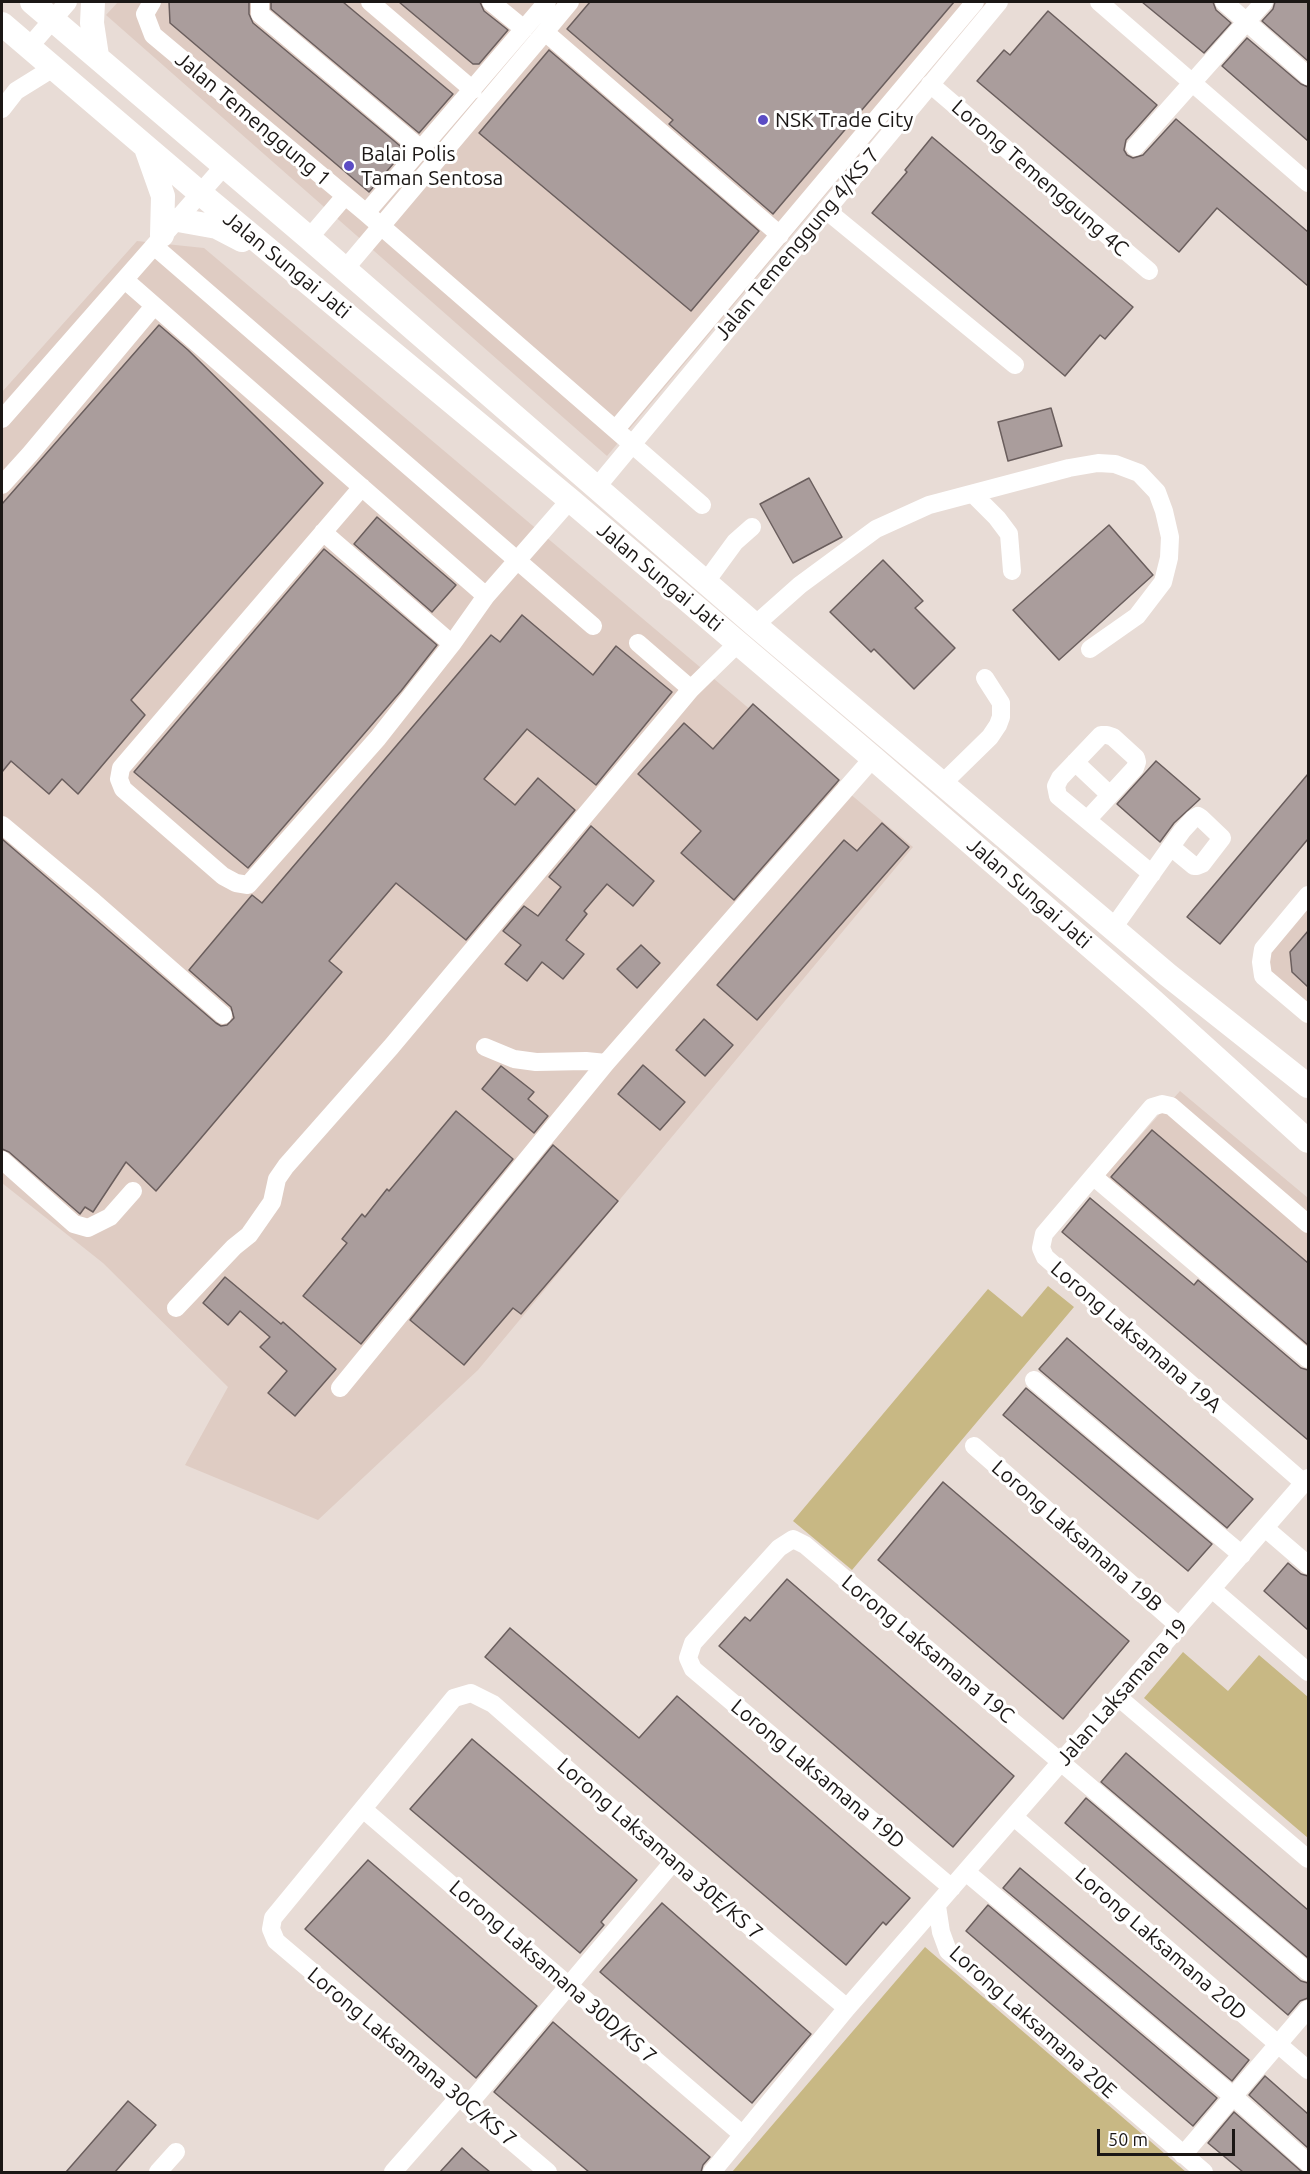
<!DOCTYPE html>
<html>
<head>
<meta charset="utf-8">
<style>
	body { margin:0 }
	#map { position:relative; width:1310px; height:2174px; overflow:hidden; background:#e8dcd6; font-family:Ubuntu,sans-serif }
	canvas { display:block }
	.frame { position:absolute; inset:0; border:3px solid #1b1715; pointer-events:none }
	.scale { position:absolute; left:1097px; top:2129px; width:138px; height:27px; box-sizing:border-box; border:3px solid #1b1715; border-top:0; padding-left:8px; font-size:18px; line-height:21px; white-space:nowrap; color:#1b1715; -webkit-text-stroke:4px #fff; paint-order:stroke }
</style>
</head>
<body>
<div id="map">
<canvas width="1310" height="2174"></canvas>
<div class="frame"></div>
<div class="scale">50 m</div>
</div>
<script>
const context = document.querySelector('canvas').getContext('2d');
context.lineJoin = 'round';
function paint(path, color) {
  context.fillStyle = color;
  context.fill(path, 'evenodd');
}
function toPath(rows) {
  const path = new Path2D();
  for (const r of rows) {
    path.moveTo(r[0], r[1]);
    for (let i = 2; i < r.length; i += 2) path.lineTo(r[i], r[i + 1]);
  }
  return path;
}
function stroke(path, color, width, dash) {
  context.strokeStyle = color;
  context.lineWidth = width;
  context.lineCap = dash ? 'butt' : 'round';
  context.setLineDash(dash || []);
  context.stroke(path);
}
function write(font, color, halo, rows, align = 'center') {
  context.font = font + ' Ubuntu,sans-serif';
  context.lineWidth = 6;
  context.setLineDash([]);
  context.textBaseline = 'middle';
  context.strokeStyle = halo;
  context.fillStyle = color;
  for (const [text, x, y, turn = 0] of rows) {
    context.save();
    context.translate(x, y);
    context.rotate((+turn || 0) * Math.PI / 180);
    context.textAlign = isNaN(turn) ? turn : align;
    if (halo) context.strokeText(text, 0, 0);
    context.fillText(text, 0, 0);
    context.restore();
  }
}
paint(toPath([
	[118,2,987,2,607,456,106,15],
	[137,241,204,248,913,847,478,1370,318,1520,185,1465,228,1387,103,1263,2,1183,2,392],
	[1308,906,1308,1004,1270,972,1270,952],
	[1180,1091,1308,1198,1308,1355,1102,1179]
]), '#dfccc3');
paint(toPath([
	[1048,1286,1074,1307,852,1570,793,1521,988,1289,1022,1317],
	[1183,1652,1228,1691,1259,1655,1308,1697,1308,1838,1144,1698],
	[925,1947,1186,2172,732,2172]
]), '#c8b884');
const building = toPath([
	[169,2,249,2,249,14,253,23,405,150,369,192,170,23,169,2],
	[271,2,343,2,453,94,419,133,271,9,271,2],
	[399,2,480,2,484,11,508,30,479,64,473,64,399,2],
	[590,2,954,2,773,214,669,124,673,120,567,29,590,2],
	[1142,2,1213,2,1216,10,1231,23,1204,53,1142,2],
	[1275,2,1308,2,1308,61,1262,21,1273,9,1275,2],
	[1048,11,1157,105,1126,140,1124,150,1127,155,1133,158,1143,155,1176,119,1308,232,1308,286,1217,208,1179,252,977,81,1004,50,1010,55,1048,11],
	[1247,38,1301,84,1308,87,1308,141,1222,66,1247,38],
	[549,50,759,231,691,311,479,133,549,50],
	[932,137,1133,307,1105,339,1100,335,1065,376,872,213,907,172,905,170,932,137],
	[159,325,188,350,323,483,131,700,145,715,78,794,62,779,49,794,11,761,2,772,2,504,159,325],
	[1051,408,1062,446,1008,461,998,422,1051,408],
	[809,478,842,537,793,563,760,504,809,478],
	[377,517,456,585,432,612,354,544,377,517],
	[1109,525,1153,575,1059,660,1013,610,1109,525],
	[324,549,437,645,401,691,248,868,134,772,324,549],
	[883,560,923,601,915,608,955,648,914,689,874,649,871,652,830,612,883,560],
	[522,615,593,675,616,646,672,692,596,785,527,729,484,779,515,805,538,778,575,810,466,940,396,883,329,961,342,972,156,1191,126,1162,93,1212,85,1207,80,1214,9,1152,2,1149,2,839,216,1023,221,1026,227,1025,234,1018,231,1007,189,970,252,895,262,903,491,635,500,642,522,615],
	[753,704,839,780,734,900,681,853,701,831,638,774,684,723,713,749,753,704],
	[1156,761,1200,799,1174,823,1160,842,1117,804,1156,761],
	[1308,774,1308,839,1220,944,1187,917,1308,774],
	[882,823,909,847,757,1020,717,985,844,840,857,851,882,823],
	[591,826,654,881,633,906,607,884,584,911,587,914,566,940,584,954,563,979,542,962,527,981,505,964,521,945,503,931,524,906,538,916,561,887,549,877,591,826],
	[1308,931,1308,987,1292,972,1290,952,1308,931],
	[641,945,660,963,637,988,617,969,641,945],
	[704,1019,733,1045,705,1076,676,1050,704,1019],
	[643,1065,685,1102,660,1130,618,1094,643,1065],
	[501,1066,534,1092,528,1099,548,1116,534,1133,482,1089,501,1066],
	[456,1111,513,1159,361,1344,303,1296,347,1243,342,1239,362,1214,365,1217,387,1189,389,1191,456,1111],
	[1152,1130,1308,1263,1308,1345,1111,1177,1152,1130],
	[553,1145,618,1201,521,1314,513,1308,464,1365,410,1320,553,1145],
	[1090,1198,1194,1285,1198,1280,1301,1368,1308,1370,1308,1440,1062,1232,1090,1198],
	[225,1277,281,1324,283,1322,336,1369,295,1416,268,1393,287,1371,260,1347,270,1337,240,1311,228,1325,203,1303,225,1277],
	[1067,1338,1253,1499,1227,1528,1041,1371,1039,1369,1067,1338],
	[1026,1388,1212,1544,1188,1571,1003,1415,1026,1388],
	[943,1482,1129,1641,1063,1719,878,1560,943,1482],
	[1288,1563,1301,1574,1308,1576,1308,1630,1264,1591,1288,1563],
	[787,1579,1014,1776,953,1847,719,1646,745,1617,750,1621,787,1579],
	[510,1628,639,1738,677,1696,910,1898,886,1925,883,1922,846,1965,485,1657,510,1628],
	[472,1739,637,1880,601,1922,604,1925,580,1953,410,1809,472,1739],
	[1126,1753,1308,1910,1308,1958,1101,1782,1126,1753],
	[1086,1798,1301,1981,1308,1983,1308,1998,1300,2001,1288,2015,1065,1823,1086,1798],
	[368,1860,537,2006,476,2078,305,1929,368,1860],
	[1020,1868,1249,2060,1232,2081,1003,1888,1020,1868],
	[662,1903,811,2034,752,2103,600,1972,662,1903],
	[988,1905,1217,2098,1193,2126,966,1931,988,1905],
	[553,2022,710,2157,703,2165,701,2172,589,2172,494,2092,553,2022],
	[1265,2076,1308,2114,1308,2148,1249,2095,1265,2076],
	[128,2101,156,2125,115,2172,66,2172,128,2101],
	[1234,2112,1301,2171,1303,2172,1243,2172,1208,2143,1234,2112],
	[462,2148,473,2158,490,2172,440,2172,462,2148]
]);
paint(building, '#aa9d9c');
stroke(building, '#6a5e5d', 1.5);
stroke(toPath([
	[152,2,145,14,153,35,366,213,702,505],
	[260,2,260,14,422,150],
	[370,2,473,90],
	[491,2,524,29],
	[1099,2,1308,183],
	[1224,2,1308,76],
	[545,32,570,2],
	[29,47,68,2],
	[930,84,1149,271],
	[2,109,16,91,53,68],
	[1135,147,1264,2],
	[826,210,1015,365],
	[366,213,547,2],
	[309,238,345,196],
	[154,246,593,626],
	[345,269,545,32,780,235],
	[125,280,486,596,570,500],
	[2,419,225,165],
	[616,429,975,2],
	[2,485,30,454,154,306],
	[362,487,121,768,119,779,123,789,223,876,236,883,248,885,378,738,452,644,486,596],
	[596,488,999,2],
	[973,494,997,518,1009,534,1012,571],
	[323,532,452,644],
	[705,583,735,542,752,527],
	[755,625,800,585,876,529,929,505,1069,468,1098,463,1115,464,1139,473,1157,492,1164,511,1170,537,1169,558,1163,582,1137,616,1090,649],
	[638,643,691,689],
	[1075,762,1110,795],
	[943,783,990,737,998,725,1001,717,1001,703,985,678],
	[1087,820,1135,768,1137,762,1136,758,1113,737,1107,735,1101,735,1060,778,1056,786,1058,796,1087,820,1152,874],
	[2,825,94,902,223,1015],
	[1308,895,1263,949,1261,962,1263,976,1308,1014],
	[1113,928,1182,831,1193,819,1198,816,1201,818,1222,838,1202,864,1197,866,1194,866,1171,847],
	[485,1047,514,1059,536,1062,586,1061,606,1063],
	[2,1160,74,1224,88,1228,110,1217,133,1191],
	[1094,1177,1308,1359],
	[176,1308,234,1247,249,1235,272,1202,277,1179,286,1166,391,1047,691,689,738,643],
	[1034,1380,1242,1555],
	[340,1388,606,1063,873,758],
	[974,1446,1179,1626],
	[1304,1483,1045,1257,1041,1248,1044,1234,1152,1107,1162,1104,1171,1106,1308,1224],
	[1265,1528,1308,1565],
	[1212,1589,1308,1672],
	[1118,1697,1308,1859],
	[363,1809,743,2135],
	[1014,1817,1308,2070],
	[966,1872,1234,2097,1308,2163],
	[952,1888,693,1669,688,1658,693,1643,779,1548,793,1539,805,1545,1308,1972],
	[937,1906,941,1932,948,1951,1204,2172],
	[468,2105,673,1862],
	[1183,2155,1308,2009],
	[158,2172,176,2152],
	[393,2172,459,2097],
	[548,2172,276,1941,271,1929,273,1918,454,1698,471,1693,493,1704,673,1862,847,2008],
	[712,2172,847,2008,1308,1478]
]), '#fff', 18);
stroke(toPath([
	[32,2,309,238,755,625,1168,975,1308,1086],
	[93,2,92,23,97,56],
	[2,24,200,193,570,500,873,758,1151,999,1308,1141],
	[146,148,163,196,162,235],
	[178,220,217,227,242,240]
]), '#fff', 24);
for (const [x, y, r, color] of [
	[763,120,6,"#5b4cc4"],
	[349,166,6,"#5b4cc4"]
]) {
  const dot = new Path2D();
  dot.arc(x, y, r, 0, 2 * Math.PI);
  context.fillStyle = color;
  context.fill(dot);
  stroke(dot, '#fff', 2);
}
write('21px', '#1b1715', '#fff', [
	["Jalan Temenggung 1",253,119,40],
	["Lorong Temenggung 4C",1040,178,41],
	["Jalan Temenggung 4/KS 7",797,244,-50],
	["Jalan Sungai Jati",287,265,39],
	["Jalan Sungai Jati",660,577,40],
	["Jalan Sungai Jati",1029,893,41],
	["Lorong Laksamana 19A",1136,1337,41],
	["Lorong Laksamana 19B",1077,1536,41],
	["Lorong Laksamana 19C",928,1649,40],
	["Jalan Laksamana 19",1122,1692,-49],
	["Lorong Laksamana 19D",818,1774,40],
	["Lorong Laksamana 30E/KS 7",660,1849,41],
	["Lorong Laksamana 20D",1161,1944,41],
	["Lorong Laksamana 30D/KS 7",553,1972,41],
	["Lorong Laksamana 20E",1033,2022,42],
	["Lorong Laksamana 30C/KS 7",412,2057,40]
]);
write('21px', '#1b1715', '#fff', [
	["NSK Trade City",775,120],
	["Balai Polis",361,154],
	["Taman Sentosa",361,178]
], 'left');
</script>
</body>
</html>
